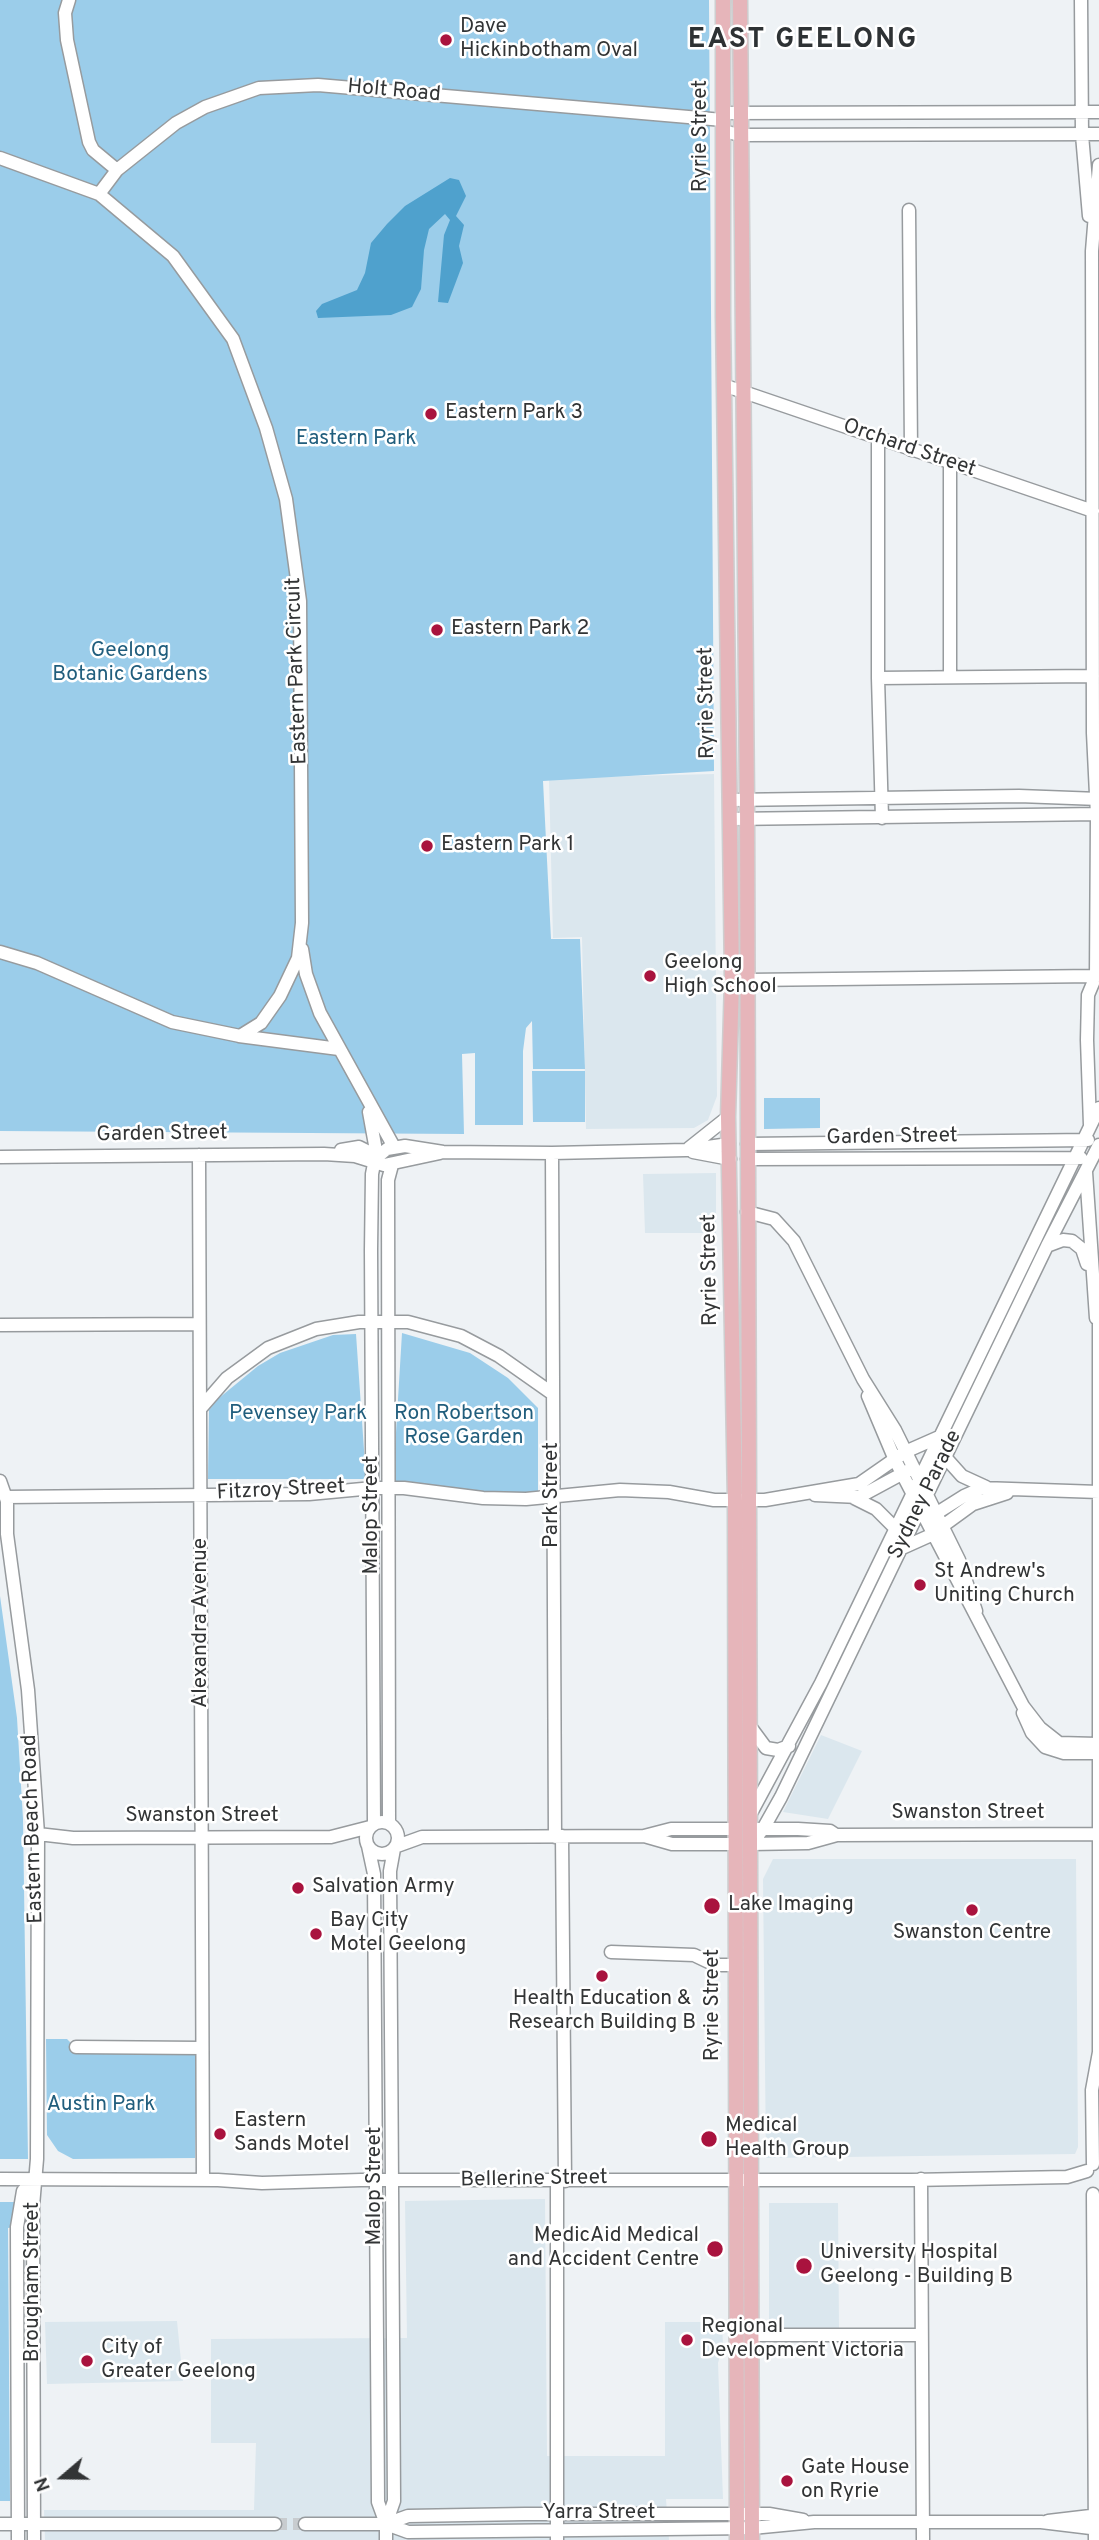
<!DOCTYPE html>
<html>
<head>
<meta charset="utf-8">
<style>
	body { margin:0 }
	#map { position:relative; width:1099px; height:2540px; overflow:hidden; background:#eef2f5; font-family:Overpass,sans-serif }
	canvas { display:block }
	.north { position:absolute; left:28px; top:2442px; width:70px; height:70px; -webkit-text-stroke:5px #fff; paint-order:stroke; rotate:250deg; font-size:19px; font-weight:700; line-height:28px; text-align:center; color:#323435 }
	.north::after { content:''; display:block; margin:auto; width:24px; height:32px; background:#323435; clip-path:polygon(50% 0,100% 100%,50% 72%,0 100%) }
</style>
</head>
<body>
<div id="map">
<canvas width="1099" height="2540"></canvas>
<div class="north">N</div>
</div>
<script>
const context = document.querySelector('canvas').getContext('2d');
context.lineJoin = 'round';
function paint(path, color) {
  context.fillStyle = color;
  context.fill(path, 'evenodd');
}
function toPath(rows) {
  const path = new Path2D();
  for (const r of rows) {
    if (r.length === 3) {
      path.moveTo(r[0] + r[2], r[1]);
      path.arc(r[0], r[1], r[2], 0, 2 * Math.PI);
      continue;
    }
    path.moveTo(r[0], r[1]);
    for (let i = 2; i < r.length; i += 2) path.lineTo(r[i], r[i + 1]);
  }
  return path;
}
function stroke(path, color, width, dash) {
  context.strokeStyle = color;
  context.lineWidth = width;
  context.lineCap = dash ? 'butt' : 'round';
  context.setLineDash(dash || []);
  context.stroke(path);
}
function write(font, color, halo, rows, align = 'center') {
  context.font = font + ' Overpass,sans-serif';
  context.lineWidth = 5;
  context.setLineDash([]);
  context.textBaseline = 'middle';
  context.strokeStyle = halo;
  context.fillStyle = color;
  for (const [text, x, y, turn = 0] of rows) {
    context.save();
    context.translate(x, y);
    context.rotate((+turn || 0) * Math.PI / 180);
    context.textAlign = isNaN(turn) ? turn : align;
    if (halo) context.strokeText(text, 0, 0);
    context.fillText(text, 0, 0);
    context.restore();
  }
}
paint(toPath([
	[714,774,717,1096,708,1120,694,1128,586,1129,582,937,553,938,549,778],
	[716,1173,716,1233,645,1233,643,1174],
	[821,1735,862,1751,828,1819,783,1812],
	[773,1859,1076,1859,1078,2147,1075,2154,766,2158,763,1879],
	[545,2199,547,2456,665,2456,665,2322,722,2322,723,2346,718,2363,723,2499,666,2499,669,2540,45,2540,44,2510,254,2510,256,2443,211,2443,211,2339,407,2338,405,2201],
	[769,2203,838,2203,839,2329,769,2329],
	[177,2321,183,2381,47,2384,45,2322]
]), '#dbe7ee');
paint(toPath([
	[0,0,709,0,714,771,543,781,551,939,580,939,585,1069,533,1069,532,1021,526,1028,523,1051,523,1125,475,1125,475,1053,462,1054,464,1134,0,1131],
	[532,1071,585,1071,585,1122,533,1122],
	[764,1098,820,1098,820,1128,764,1129],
	[402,1333,470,1353,508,1378,538,1408,538,1493,455,1491,393,1482],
	[356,1334,366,1479,208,1479,209,1410,219,1398,258,1366,280,1353,333,1335],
	[0,1596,17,1718,23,1819,28,2159,0,2159],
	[46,2039,67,2039,73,2045,197,2054,195,2158,73,2159,58,2151,47,2135],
	[0,2202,14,2202,14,2227,8,2228,10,2501,0,2501]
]), '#9bcdea');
paint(toPath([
	[450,178,459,180,466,196,456,216,464,225,459,246,463,263,448,303,438,302,444,235,450,220,445,214,429,229,424,250,421,289,412,307,391,315,318,318,316,311,322,304,357,290,365,273,371,243,387,224,405,206]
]), '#4fa1cd');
stroke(toPath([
	[275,2524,305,2524]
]), '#c8cccf', 12, [12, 6]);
const minor = toPath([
	[69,0,65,13,67,40,89,142,93,150,117,170],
	[1081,0,1082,135,1089,216],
	[723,113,1099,112],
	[723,131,740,135,1099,134],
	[0,158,99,194,173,256,233,339,266,428,286,499,300,601,302,923,298,958,280,996,261,1023,240,1036,172,1022,37,963,0,952],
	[99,194,117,170,176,123,205,107,259,88,318,85,723,120],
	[909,210,911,450],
	[726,386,1093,511],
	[878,438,878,678,882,818],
	[950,463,950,675],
	[878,678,1093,676],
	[731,800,1019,796,1099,799],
	[731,819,1099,814],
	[302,949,306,974,320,1013,394,1147],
	[747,980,1096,976],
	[239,1036,339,1049],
	[369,1112,377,1156],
	[1090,1125,1087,1040,1088,995,1096,976,1097,815,1093,733,1092,251,1099,165],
	[747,1144,1088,1140],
	[689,1148,728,1117],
	[341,1150,359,1147,377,1156],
	[693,1152,730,1159],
	[552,1153,555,1837],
	[199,1155,203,2180],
	[0,1157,324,1154,355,1156,384,1165,440,1153],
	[747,1159,1081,1158],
	[1086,1172,1096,1318],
	[747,1212,774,1219,794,1241,863,1379,895,1430,959,1560,976,1611],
	[1047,1246,1063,1240,1072,1241,1082,1249,1087,1264],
	[0,1325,199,1324],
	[868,1396,895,1460,1023,1706,1040,1728,1059,1743,1097,1744],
	[200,1409,227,1378,268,1348,316,1329,359,1322,408,1322,461,1336,499,1356,553,1394],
	[945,1457,962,1476,986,1487],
	[0,1481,7,1501,7,1534,28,1690,38,1834,37,2159,33,2206,34,2540],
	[815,1495,859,1497,909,1470],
	[6,1497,309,1494,373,1488,404,1488,483,1498,526,1499,620,1490,669,1492,714,1500,765,1500,859,1484,905,1452,939,1437],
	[854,1498,876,1509,894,1527],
	[929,1518,964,1496,982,1488,1099,1492],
	[900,1549,929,1536,973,1504,1007,1493],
	[1023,1713,1032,1733,1045,1747,1064,1753,1097,1753],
	[749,1725,766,1748,778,1750,789,1746],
	[750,1815,821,1683,1099,1108],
	[382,1838,16],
	[389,1823,388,1180,392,1165],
	[374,1824,371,1250,372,1174,375,1159,387,1149,405,1146,443,1152,552,1153,686,1150,729,1144],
	[758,1829,798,1829,830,1831,836,1835],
	[38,1834,73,1838,331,1837,370,1827],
	[562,1836,565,2181],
	[644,1836,671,1829,734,1829],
	[751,1844,763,1829,781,1797,1047,1246,1099,1145],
	[751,1844,808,1843,837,1835,1099,1834],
	[368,1846,374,1874,378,2502,386,2524],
	[397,1846,422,1837,644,1836,672,1844,734,1844],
	[611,1952,694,1955,715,1965,735,1965],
	[76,2047,201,2048],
	[1093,2164,1092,2090,1099,2052,1099,1311],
	[0,2179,218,2180,262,2183,361,2180,911,2180,1067,2177,1087,2171],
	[921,2179,923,2540],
	[557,2181,557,2540],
	[1093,2194,1095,2540],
	[752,2335,921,2335],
	[1048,2521,1099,2515],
	[0,2524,275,2524],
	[305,2524,386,2524,408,2532,752,2528,814,2522,1041,2522,1099,2529],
	[386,2524,408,2516,525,2514,769,2514,803,2520],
	[18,2540,17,2227,23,2191,34,2179],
	[386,2540,386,2524,394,2501,390,1871,394,1849]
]);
const major = toPath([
	[723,0,723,316,732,980,728,1117,735,1501,737,2540],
	[740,0,747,800,752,2540]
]);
stroke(minor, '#979b9e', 15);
stroke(major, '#cececf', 17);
stroke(minor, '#fff', 12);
stroke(major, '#e6b5ba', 14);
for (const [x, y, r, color] of [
	[446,40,7,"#a9133e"],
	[431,414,7,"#a9133e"],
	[437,630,7,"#a9133e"],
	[427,846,7,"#a9133e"],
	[650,976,7,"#a9133e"],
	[920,1585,7,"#a9133e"],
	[298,1888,7,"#a9133e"],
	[712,1906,9,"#a9133e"],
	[972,1910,7,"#a9133e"],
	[316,1934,7,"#a9133e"],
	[602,1976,7,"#a9133e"],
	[220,2134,7,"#a9133e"],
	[709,2139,9,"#a9133e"],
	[715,2249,9,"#a9133e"],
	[804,2266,9,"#a9133e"],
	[687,2340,7,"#a9133e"],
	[87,2361,7,"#a9133e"],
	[787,2481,7,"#a9133e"]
]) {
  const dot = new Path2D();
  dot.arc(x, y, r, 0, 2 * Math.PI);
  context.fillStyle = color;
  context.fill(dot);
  stroke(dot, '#fff', 2.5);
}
write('21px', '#323435', '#fff', [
	["Dave",460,28],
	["Hickinbotham Oval",460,52],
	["Eastern Park 3",445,414],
	["Eastern Park 2",451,630],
	["Eastern Park 1",441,846],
	["Geelong",664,964],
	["High School",664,988],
	["St Andrew's",934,1573],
	["Uniting Church",934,1597],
	["Salvation Army",312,1888],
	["Lake Imaging",728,1906],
	["Bay City",330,1922],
	["Motel Geelong",330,1946],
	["Swanston Centre",972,1934,"center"],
	["Health Education &",602,2000,"center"],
	["Research Building B",602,2024,"center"],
	["Eastern",234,2122],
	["Sands Motel",234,2146],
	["Medical",725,2127],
	["Health Group",725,2151],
	["MedicAid Medical",699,2237,"right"],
	["and Accident Centre",699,2261,"right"],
	["University Hospital",820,2254],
	["Geelong - Building B",820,2278],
	["Regional",701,2328],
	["Development Victoria",701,2352],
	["City of",101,2349],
	["Greater Geelong",101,2373],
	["Gate House",801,2469],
	["on Ryrie",801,2493]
], 'left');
write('21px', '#323435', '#fff', [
	["Holt Road",394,92,5],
	["Ryrie Street",702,136,-90],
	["Orchard Street",909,449,19],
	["Eastern Park Circuit",298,671,-92],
	["Ryrie Street",708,703,-91],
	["Garden Street",162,1135,-1],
	["Garden Street",892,1138,-1],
	["Ryrie Street",711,1270,-91],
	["Fitzroy Street",281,1491,-3],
	["Park Street",553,1495,-90],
	["Sydney Parade",926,1495,-64],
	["Malop Street",373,1515,-90],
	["Alexandra Avenue",202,1623,-90],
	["Swanston Street",968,1814],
	["Swanston Street",202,1817],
	["Eastern Beach Road",34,1829,-92],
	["Ryrie Street",714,2005,-90],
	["Bellerine Street",534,2180,-1],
	["Malop Street",376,2186,-90],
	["Brougham Street",34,2282,-90],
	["Yarra Street",599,2514]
]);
write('21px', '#215e7d', '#fff', [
	["Eastern Park",356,440],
	["Geelong",130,652],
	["Botanic Gardens",130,676],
	["Pevensey Park",298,1415],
	["Ron Robertson",464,1415],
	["Rose Garden",464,1439],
	["Austin Park",101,2106]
]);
context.letterSpacing = '2px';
write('bold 28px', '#2e3234', '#fff', [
	["EAST GEELONG",803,41]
]);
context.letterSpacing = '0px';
</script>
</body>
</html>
